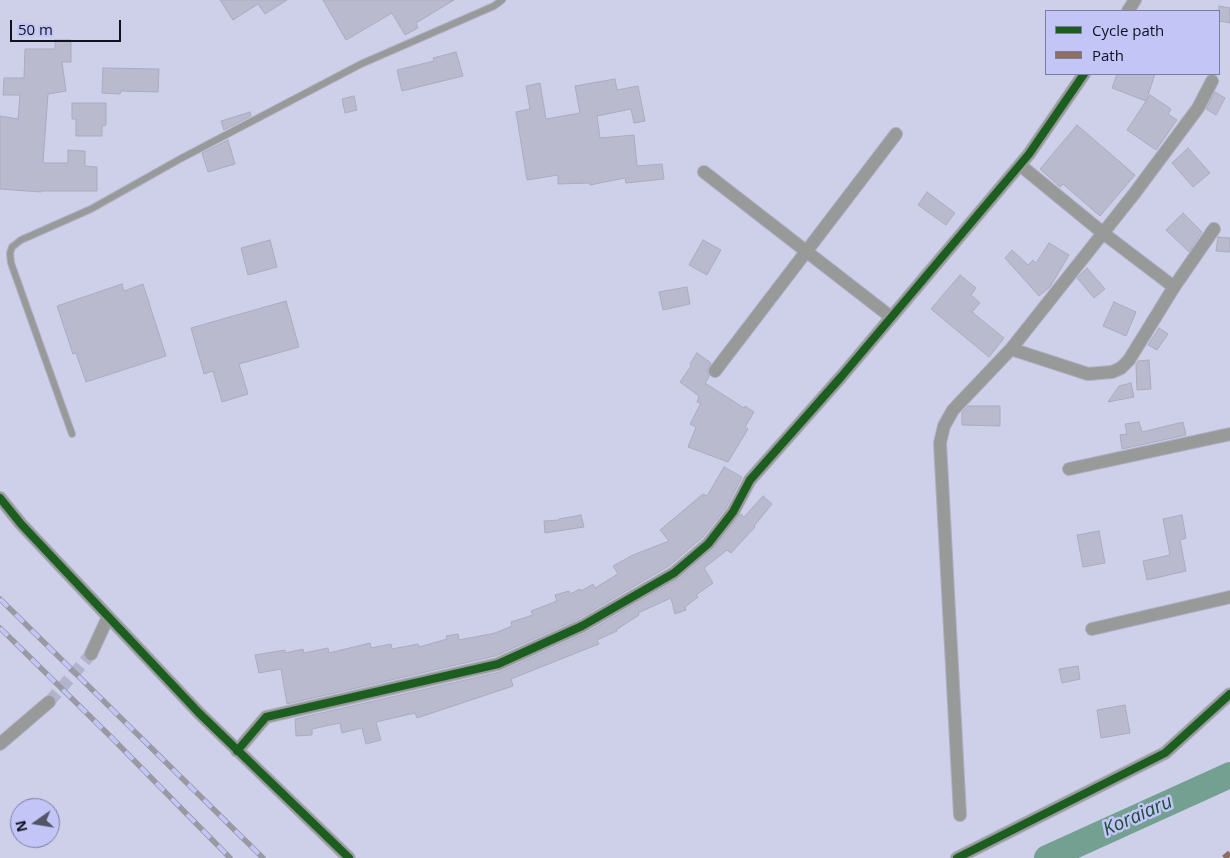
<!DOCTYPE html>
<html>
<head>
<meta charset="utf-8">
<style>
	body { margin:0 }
	#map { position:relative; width:1230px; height:858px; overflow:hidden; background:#ced0ea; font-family:"Open Sans",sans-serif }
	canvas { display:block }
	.legend { position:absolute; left:1045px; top:10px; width:175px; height:65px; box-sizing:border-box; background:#c2c5f6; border:1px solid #7b7da1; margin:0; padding:6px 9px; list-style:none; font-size:15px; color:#101121 }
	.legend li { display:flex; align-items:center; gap:10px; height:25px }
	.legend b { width:25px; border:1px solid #7b7da1 }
	.north { position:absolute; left:10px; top:798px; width:50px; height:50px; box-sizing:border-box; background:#c2c5f6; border:1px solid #7b7da1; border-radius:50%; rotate:257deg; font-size:14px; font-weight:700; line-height:20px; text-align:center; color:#101121 }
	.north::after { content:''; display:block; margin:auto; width:18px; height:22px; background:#525467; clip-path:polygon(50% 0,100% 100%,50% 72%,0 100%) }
	.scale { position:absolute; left:10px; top:20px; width:111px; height:22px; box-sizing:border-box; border:2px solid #101121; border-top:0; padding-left:6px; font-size:15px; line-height:18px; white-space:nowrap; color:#101121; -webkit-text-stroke:4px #c2c5f6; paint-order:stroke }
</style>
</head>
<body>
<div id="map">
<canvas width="1230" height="858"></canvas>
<ul class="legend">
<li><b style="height:6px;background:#1b5e20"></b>Cycle path</li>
<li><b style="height:6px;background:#8d6e63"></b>Path</li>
</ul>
<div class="north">N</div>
<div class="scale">50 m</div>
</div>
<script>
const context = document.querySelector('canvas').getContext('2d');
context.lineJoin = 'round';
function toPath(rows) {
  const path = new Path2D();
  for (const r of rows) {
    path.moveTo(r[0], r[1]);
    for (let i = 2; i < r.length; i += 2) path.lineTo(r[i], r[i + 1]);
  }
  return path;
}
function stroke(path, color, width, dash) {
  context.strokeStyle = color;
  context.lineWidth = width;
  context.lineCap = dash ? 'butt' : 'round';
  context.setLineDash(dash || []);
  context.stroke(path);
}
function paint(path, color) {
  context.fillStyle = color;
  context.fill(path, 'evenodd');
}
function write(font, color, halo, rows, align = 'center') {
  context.font = font + ' "Open Sans",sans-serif';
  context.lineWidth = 5;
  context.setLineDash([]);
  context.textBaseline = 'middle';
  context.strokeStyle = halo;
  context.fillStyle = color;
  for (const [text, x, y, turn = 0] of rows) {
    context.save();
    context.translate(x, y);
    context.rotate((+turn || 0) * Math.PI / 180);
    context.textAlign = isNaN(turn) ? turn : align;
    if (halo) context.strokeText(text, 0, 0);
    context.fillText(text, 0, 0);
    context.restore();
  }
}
stroke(toPath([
	[1047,858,1230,775]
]), '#74a092', 26);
const building = toPath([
	[220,0,287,0,265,14,258,4,233,20,220,0],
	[323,0,454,0,416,23,418,28,405,35,392,13,346,40,323,0],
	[1219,6,1230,8,1230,23,1219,21,1219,6],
	[55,40,71,40,71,62,62,62,66,91,48,94,43,163,68,163,68,150,85,151,85,166,97,167,97,191,41,191,41,192,0,189,0,116,18,119,20,95,3,95,4,78,24,78,25,49,55,49,55,40],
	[456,52,463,76,402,91,397,70,434,61,433,58,456,52],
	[103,68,159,69,158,92,121,91,120,94,102,93,103,68],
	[1117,74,1155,74,1146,101,1112,88,1117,74],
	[615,79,617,90,638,86,645,121,634,123,631,109,597,116,600,138,634,135,637,166,662,164,664,179,626,183,625,178,590,185,590,183,558,184,558,175,527,180,516,112,530,109,526,86,540,83,546,119,580,113,575,86,615,79],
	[1215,92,1225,98,1216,115,1206,109,1215,92],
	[1150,95,1171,109,1168,114,1177,120,1156,150,1127,130,1150,95],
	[354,96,357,110,345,113,342,99,354,96],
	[72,103,106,103,106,125,102,126,102,136,76,136,76,119,72,119,72,103],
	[250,112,251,116,224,130,221,121,250,112],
	[1077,125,1135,175,1100,216,1063,184,1060,187,1040,169,1077,125],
	[228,140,235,164,208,172,202,153,228,140],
	[1188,148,1210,173,1193,187,1172,163,1188,148],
	[927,192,955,213,946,225,918,205,927,192],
	[1183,213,1202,232,1189,252,1166,230,1183,213],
	[1218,237,1230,238,1230,252,1216,251,1218,237],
	[270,240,277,267,248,275,241,248,270,240],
	[703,240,721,250,707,275,689,265,703,240],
	[1049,243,1069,255,1050,287,1039,296,1005,258,1012,250,1028,265,1033,260,1036,263,1049,243],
	[1087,268,1105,289,1094,298,1077,278,1087,268],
	[960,275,976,288,971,295,980,303,972,312,1004,338,989,357,931,309,960,275],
	[122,284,124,291,143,284,166,356,86,382,76,353,73,354,57,306,122,284],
	[687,287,690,304,663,310,659,292,687,287],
	[286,301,299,347,239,364,248,394,222,402,213,371,204,374,191,328,286,301],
	[1114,302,1136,312,1126,336,1103,326,1114,302],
	[1159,328,1168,334,1157,350,1148,345,1159,328],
	[697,353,711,363,707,370,709,377,705,383,744,408,745,406,754,412,745,427,748,429,728,462,688,447,696,427,690,424,701,403,697,402,699,396,680,382,691,366,690,364,697,353],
	[1149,360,1151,389,1137,390,1136,365,1138,361,1149,360],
	[1131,383,1134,397,1108,402,1119,386,1131,383],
	[968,406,1000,406,1000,426,962,425,962,412,968,406],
	[1139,422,1142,432,1183,422,1186,435,1122,449,1120,435,1127,434,1125,424,1139,422],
	[724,467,742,477,726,508,702,538,669,566,578,619,495,656,287,704,281,669,259,673,255,655,285,650,285,653,303,649,304,653,328,648,329,653,370,643,371,648,391,644,392,649,418,644,419,647,447,639,446,636,458,634,459,640,495,633,512,626,511,622,533,615,531,611,557,601,555,595,569,591,570,594,580,589,581,591,593,584,595,588,618,574,613,566,633,555,669,541,660,530,703,494,707,496,724,467],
	[763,496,772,504,754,526,755,527,731,553,727,550,704,568,713,583,696,595,698,597,685,607,686,610,675,614,671,598,638,613,639,615,616,630,617,631,597,640,599,644,511,679,513,686,417,718,415,713,376,722,381,740,366,744,362,728,342,733,340,723,312,729,312,735,296,736,295,719,500,672,586,633,679,579,713,550,741,514,744,517,763,496],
	[581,515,584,527,545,533,544,521,559,520,559,519,581,515],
	[1182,515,1186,538,1180,540,1186,571,1147,580,1143,561,1170,555,1163,519,1182,515],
	[1099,531,1105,563,1083,567,1077,535,1099,531],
	[1078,666,1080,679,1062,683,1059,669,1078,666],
	[1125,705,1130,733,1101,738,1097,710,1125,705]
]);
paint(building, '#b9bace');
stroke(building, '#aaabc0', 1);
stroke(toPath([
	[49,702,91,654]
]), '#b2b3cc', 12, [12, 6]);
const service = toPath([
	[72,434,11,263,10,253,12,247,21,240,91,209,180,159,361,64,494,6,502,0]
]);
const minor = toPath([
	[1128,11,1135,0],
	[1020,165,1103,233,1174,287],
	[704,172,891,317],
	[1011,349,1088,374,1112,372,1121,368,1129,360,1174,287,1214,229],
	[715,371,896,134],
	[1069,469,1230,434],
	[0,498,21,524,199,713,349,858],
	[1092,629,1230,597],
	[91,654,108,617],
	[0,744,49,702],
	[237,751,266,717,498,664,582,626,674,573,708,544,733,512,750,480,841,377,1029,154,1084,74],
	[960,815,940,443,944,426,953,410,1011,349,1134,194,1198,108,1212,81],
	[957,858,1165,753,1230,694]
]);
stroke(service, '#aeafc3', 8);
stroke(minor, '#aeafc3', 14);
stroke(service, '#989999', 6);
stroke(minor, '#989999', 12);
const rail = toPath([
	[0,599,263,858],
	[0,628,112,738,230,858]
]);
stroke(rail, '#9899a3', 5.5);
stroke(rail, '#c2c5f6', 4, [11]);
stroke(toPath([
	[1224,858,1230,853]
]), '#8d6e63', 6, [12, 6]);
stroke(toPath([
	[0,498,21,524,199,713,349,858],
	[237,751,266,717,498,664,582,626,674,573,708,544,733,512,750,480,841,377,1029,154,1084,74],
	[957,858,1165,753,1230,694]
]), '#1b5e20', 8);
write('italic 19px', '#1b4d36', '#c2c5f6', [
	["Koraiaru",1138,816,-24]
]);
</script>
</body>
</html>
